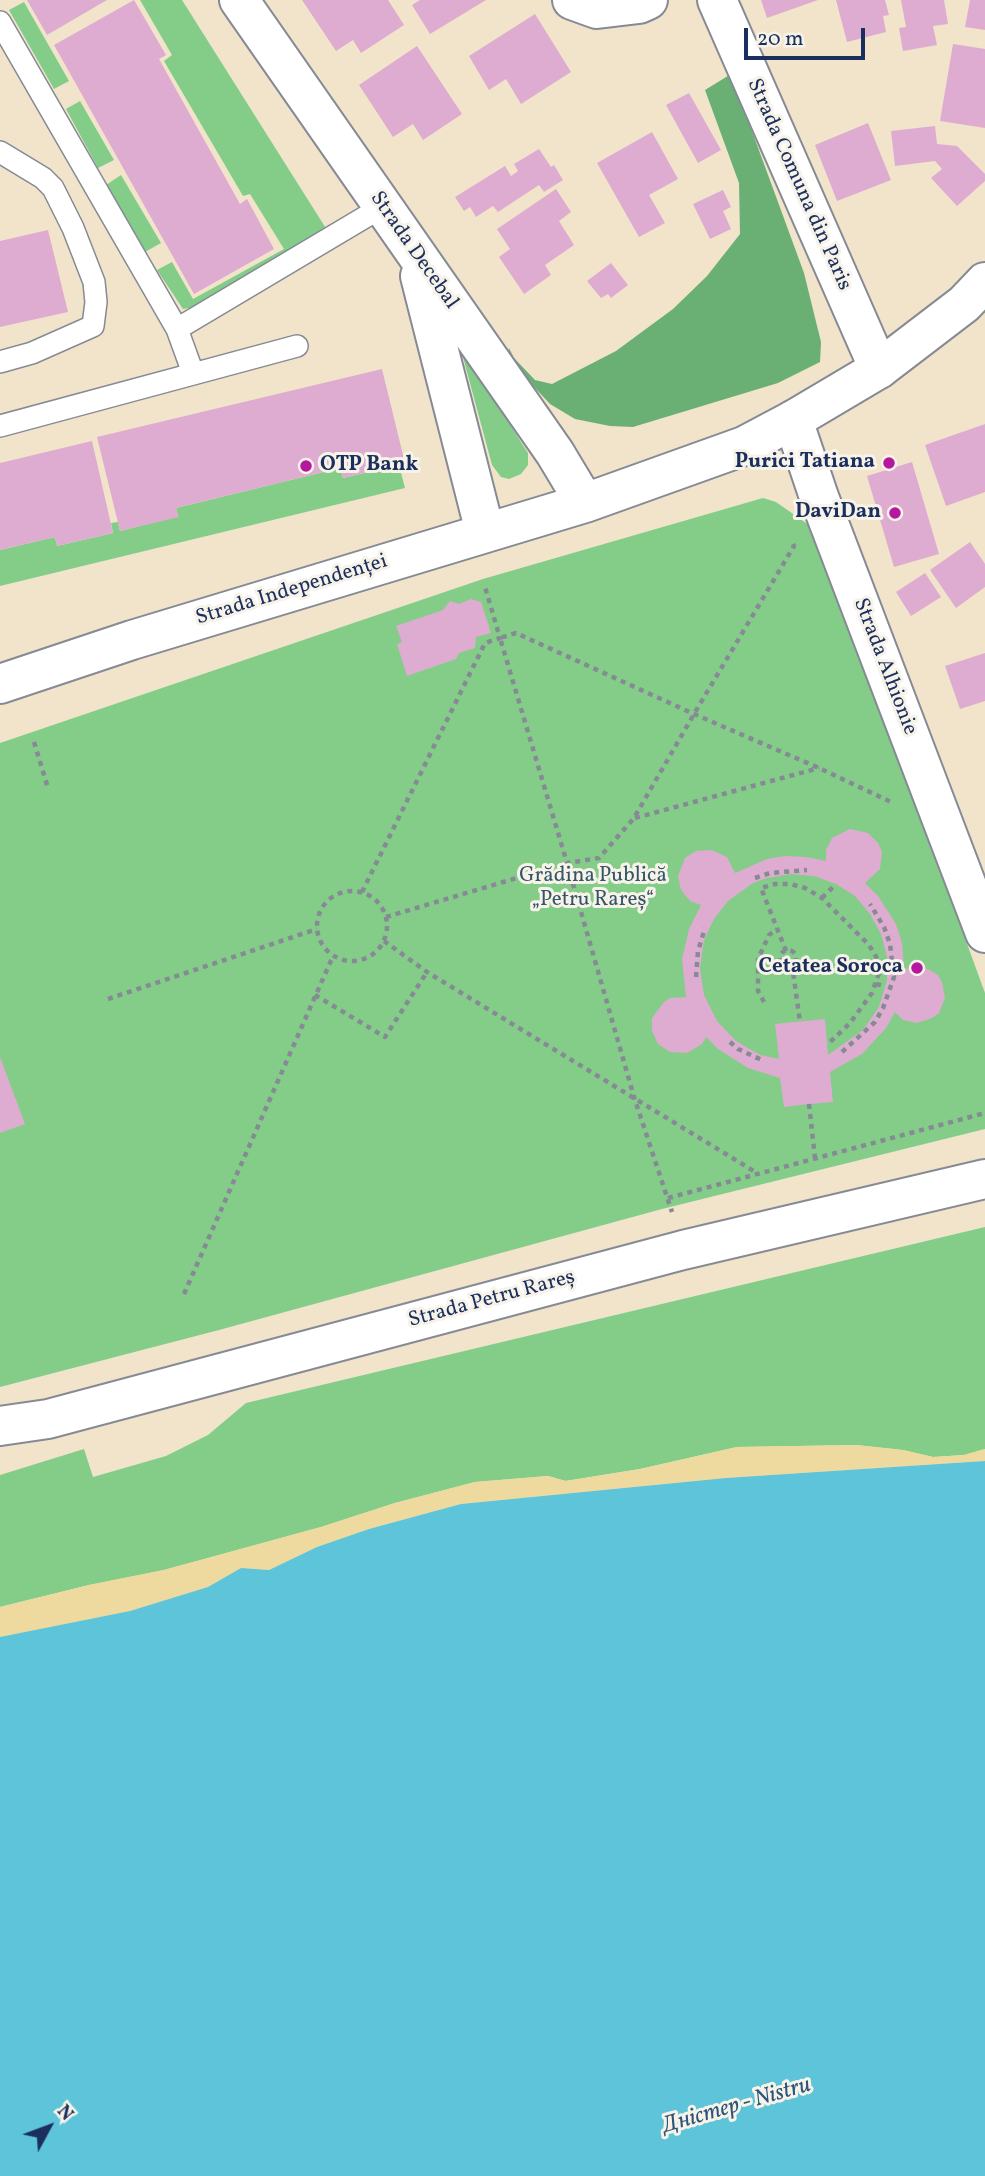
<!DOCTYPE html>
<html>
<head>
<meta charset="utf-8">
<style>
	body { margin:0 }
	#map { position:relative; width:985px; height:2176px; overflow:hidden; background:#f1e4ca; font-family:Vollkorn,serif }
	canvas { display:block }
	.north { position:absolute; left:14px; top:2092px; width:70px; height:70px; -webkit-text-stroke:5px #f7f3e8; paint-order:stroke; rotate:49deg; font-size:19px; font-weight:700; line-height:28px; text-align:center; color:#1b2f5e }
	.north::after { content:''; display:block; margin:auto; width:24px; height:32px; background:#1b2f5e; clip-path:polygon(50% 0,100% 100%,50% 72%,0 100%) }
	.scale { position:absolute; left:744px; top:28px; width:121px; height:32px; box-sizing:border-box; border:4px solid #1b2f5e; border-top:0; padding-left:9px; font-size:21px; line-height:24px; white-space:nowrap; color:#1b2f5e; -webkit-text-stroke:5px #f7f3e8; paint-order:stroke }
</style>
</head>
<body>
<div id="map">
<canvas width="985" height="2176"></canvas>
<div class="north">N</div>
<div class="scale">20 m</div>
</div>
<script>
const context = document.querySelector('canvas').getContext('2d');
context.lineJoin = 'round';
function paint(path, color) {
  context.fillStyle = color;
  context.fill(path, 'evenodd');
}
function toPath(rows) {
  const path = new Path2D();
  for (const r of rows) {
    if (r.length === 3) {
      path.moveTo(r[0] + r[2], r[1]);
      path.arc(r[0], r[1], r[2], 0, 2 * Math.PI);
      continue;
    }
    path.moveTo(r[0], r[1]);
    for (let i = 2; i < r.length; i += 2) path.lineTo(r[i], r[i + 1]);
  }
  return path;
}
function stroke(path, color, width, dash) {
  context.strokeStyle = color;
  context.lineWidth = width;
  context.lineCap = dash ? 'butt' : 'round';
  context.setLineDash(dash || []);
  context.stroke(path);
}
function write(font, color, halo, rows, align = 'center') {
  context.font = font + ' Vollkorn,serif';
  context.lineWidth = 6;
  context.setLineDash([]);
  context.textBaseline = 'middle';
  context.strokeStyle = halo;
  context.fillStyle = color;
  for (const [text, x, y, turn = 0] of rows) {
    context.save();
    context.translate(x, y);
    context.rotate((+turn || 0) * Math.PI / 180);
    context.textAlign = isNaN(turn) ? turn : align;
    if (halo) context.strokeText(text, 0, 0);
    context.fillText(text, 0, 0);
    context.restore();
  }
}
paint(toPath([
	[140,0,182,0,327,230,202,306,183,309,157,270,172,262,193,299,284,249,250,194,243,196,164,61,172,55],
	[24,2,69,81,54,89,9,10],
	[80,101,114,160,98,168,66,109],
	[121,175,161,243,145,252,106,185],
	[460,346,528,453,528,465,521,474,509,479,501,477,492,465],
	[399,465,405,488,0,586,0,550,55,537,57,546,113,533,111,523,118,522,120,531,178,516,176,508,340,468,343,478],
	[763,498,776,502,816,530,985,993,985,1129,662,1209,219,1330,0,1387,0,743,483,579],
	[985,1227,985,1449,964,1455,933,1457,903,1450,856,1445,737,1447,640,1469,565,1481,548,1476,475,1482,395,1503,321,1527,164,1570,89,1585,0,1607,0,1475,84,1449,93,1477,166,1456,208,1435,246,1403]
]), '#83cd89');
paint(toPath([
	[731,74,804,273,821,342,820,362,778,383,633,427,610,426,575,419,550,404,508,359,509,348,514,358,535,380,552,384,616,351,673,309,707,276,740,234,739,183,705,90]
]), '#6ab075');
paint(toPath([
	[856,1445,903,1450,933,1457,964,1455,985,1449,985,1461,726,1478,461,1504,369,1529,317,1547,269,1570,241,1568,208,1587,130,1611,0,1637,0,1607,89,1585,164,1570,321,1527,395,1503,475,1482,548,1476,566,1481,640,1469,737,1447]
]), '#eeda9e');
paint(toPath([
	[985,1461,985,2176,0,2176,0,1637,130,1611,208,1587,241,1568,269,1570,317,1547,369,1529,461,1504,726,1478]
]), '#5dc4d9');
paint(toPath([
	[27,0,107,0,47,35],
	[134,0,166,55,159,59,240,204,247,199,274,249,194,294,54,45],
	[302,0,388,0,404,25,361,53,353,40,336,51],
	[420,0,486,0,430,34,412,5],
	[761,0,818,0,767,18],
	[836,0,885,0,889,15,883,16,886,32,847,42],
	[901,0,944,0,948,24,933,26,937,45,903,51,899,28,906,27],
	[970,0,985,0,985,30,965,27],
	[535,14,571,72,521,104,506,79,489,90,469,56],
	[953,44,985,49,985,128,940,121],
	[417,46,462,114,423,140,413,124,393,137,359,85],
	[689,93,721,150,698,163,666,105],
	[868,123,891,180,837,201,815,145],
	[935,126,937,144,957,146,985,174,985,181,957,206,931,178,942,169,935,161,895,166,891,131],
	[652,132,678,179,649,195,665,223,639,237,597,163],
	[539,149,551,167,554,165,563,180,544,192,539,185,498,212,493,206,476,217,470,207,464,211,455,197,505,166,511,176,518,171,514,164],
	[556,189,571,212,559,221,574,245,545,265,551,275,524,294,499,257,510,249,497,229],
	[723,190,731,207,723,211,731,229,710,239,693,204],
	[48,230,68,312,0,327,0,241],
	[611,263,628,285,611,298,608,294,601,298,587,281],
	[382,369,405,463,343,478,340,468,176,508,179,517,120,531,97,437],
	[985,424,985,492,946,506,925,445],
	[92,441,113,533,57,546,55,537,0,550,0,463],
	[912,462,939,554,894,567,867,476],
	[970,542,985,564,985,587,956,608,930,570],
	[925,573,941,597,911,616,896,592],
	[471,599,481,602,491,633,476,637,475,648,459,653,456,659,407,676,397,644,402,642,396,626,443,610,450,601,459,604],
	[985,653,985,701,960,709,945,666],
	[850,829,868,833,878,843,882,852,880,869,865,883,878,896,896,924,902,943,904,969,924,967,938,975,942,982,945,998,939,1013,932,1018,917,1023,903,1020,895,1012,886,1028,862,1054,830,1072,833,1102,809,1104,784,1107,780,1078,748,1068,718,1049,706,1037,702,1044,687,1053,670,1052,658,1044,652,1031,652,1018,664,1002,670,998,686,997,682,959,689,929,701,905,690,901,681,890,678,876,685,858,696,851,712,850,727,857,735,873,767,859,785,856,806,857,826,861,826,850,832,838],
	[791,874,814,876,836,884,855,896,870,914,881,934,887,957,887,980,879,1007,863,1030,828,1055,825,1019,775,1024,779,1059,760,1055,736,1041,717,1021,704,995,700,968,704,940,714,919,728,901,753,883,767,878],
	[0,1057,25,1124,0,1133]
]), '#deacd0');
const lane = toPath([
	[0,22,177,329,193,373],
	[0,152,43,178,53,188,73,228,94,282,96,302,93,326,32,353,0,362],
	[177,329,382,207],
	[0,426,297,346]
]);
const street = toPath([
	[572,0,597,9,639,4,648,0],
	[717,0,879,369],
	[793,420,819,497,985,933],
	[0,1426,48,1419,683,1250,985,1179]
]);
const secondary = toPath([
	[239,0,555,453,585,503],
	[420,276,485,532],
	[0,684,132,640,585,503,744,446,793,420,879,369,964,304,985,282]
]);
stroke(lane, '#868a94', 24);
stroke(street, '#868a94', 42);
stroke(secondary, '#868a94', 42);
stroke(toPath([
	[793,544,794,546,694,714,634,818,599,858,567,863,500,638,516,633,694,714,819,768,891,802],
	[34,742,48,788],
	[635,818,819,768],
	[755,878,770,873,807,870],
	[352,926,35],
	[362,892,485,643,500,638,485,587],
	[822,898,836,884],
	[386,917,567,863,634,1097,672,1212],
	[384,941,427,972,757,1173],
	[788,958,8],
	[786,951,761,888,775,884,790,884,805,888,822,898,869,945,878,960,879,973,872,993,850,1023,828,1044],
	[792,964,800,1022],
	[696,977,698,951,705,928],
	[876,984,885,986],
	[315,995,385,1037,427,972],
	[108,999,317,929],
	[764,1002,758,991,758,959,769,935,777,929],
	[730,1042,738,1049,764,1061],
	[842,1052,875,1022,883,1008,894,977,890,944,884,927,870,904],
	[809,1104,815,1158],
	[668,1198,985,1113],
	[184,1294,333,956]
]), '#868a94', 4.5, [5, 5]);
stroke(lane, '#fff', 21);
stroke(street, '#fff', 38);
stroke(secondary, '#fff', 38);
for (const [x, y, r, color] of [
	[889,463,7,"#b5179e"],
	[306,466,7,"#b5179e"],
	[895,513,7,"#b5179e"],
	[917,968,7,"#b5179e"]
]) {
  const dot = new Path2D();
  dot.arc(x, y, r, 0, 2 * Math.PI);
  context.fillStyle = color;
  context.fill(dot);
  stroke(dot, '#f7f3e8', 2.5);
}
write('21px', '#1b2f5e', '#f7f3e8', [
	["Strada Comuna din Paris",798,185,66],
	["Strada Decebal",413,251,55],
	["Strada Independenței",292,591,-17],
	["Strada Alhionie",884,667,69],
	["Strada Petru Rareș",492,1300,-15]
]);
write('bold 21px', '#1b2f5e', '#f7f3e8', [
	["Purici Tatiana",875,463],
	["OTP Bank",320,466,"left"],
	["DaviDan",881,513],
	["Cetatea Soroca",903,968]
], 'right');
write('21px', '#355669', '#f7f3e8', [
	["Grădina Publică",593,877],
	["„Petru Rareș“",593,901]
]);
write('italic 23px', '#2c547d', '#f7f3e8', [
	["Дністер - Nistru",737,2107,-16]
]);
</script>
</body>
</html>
